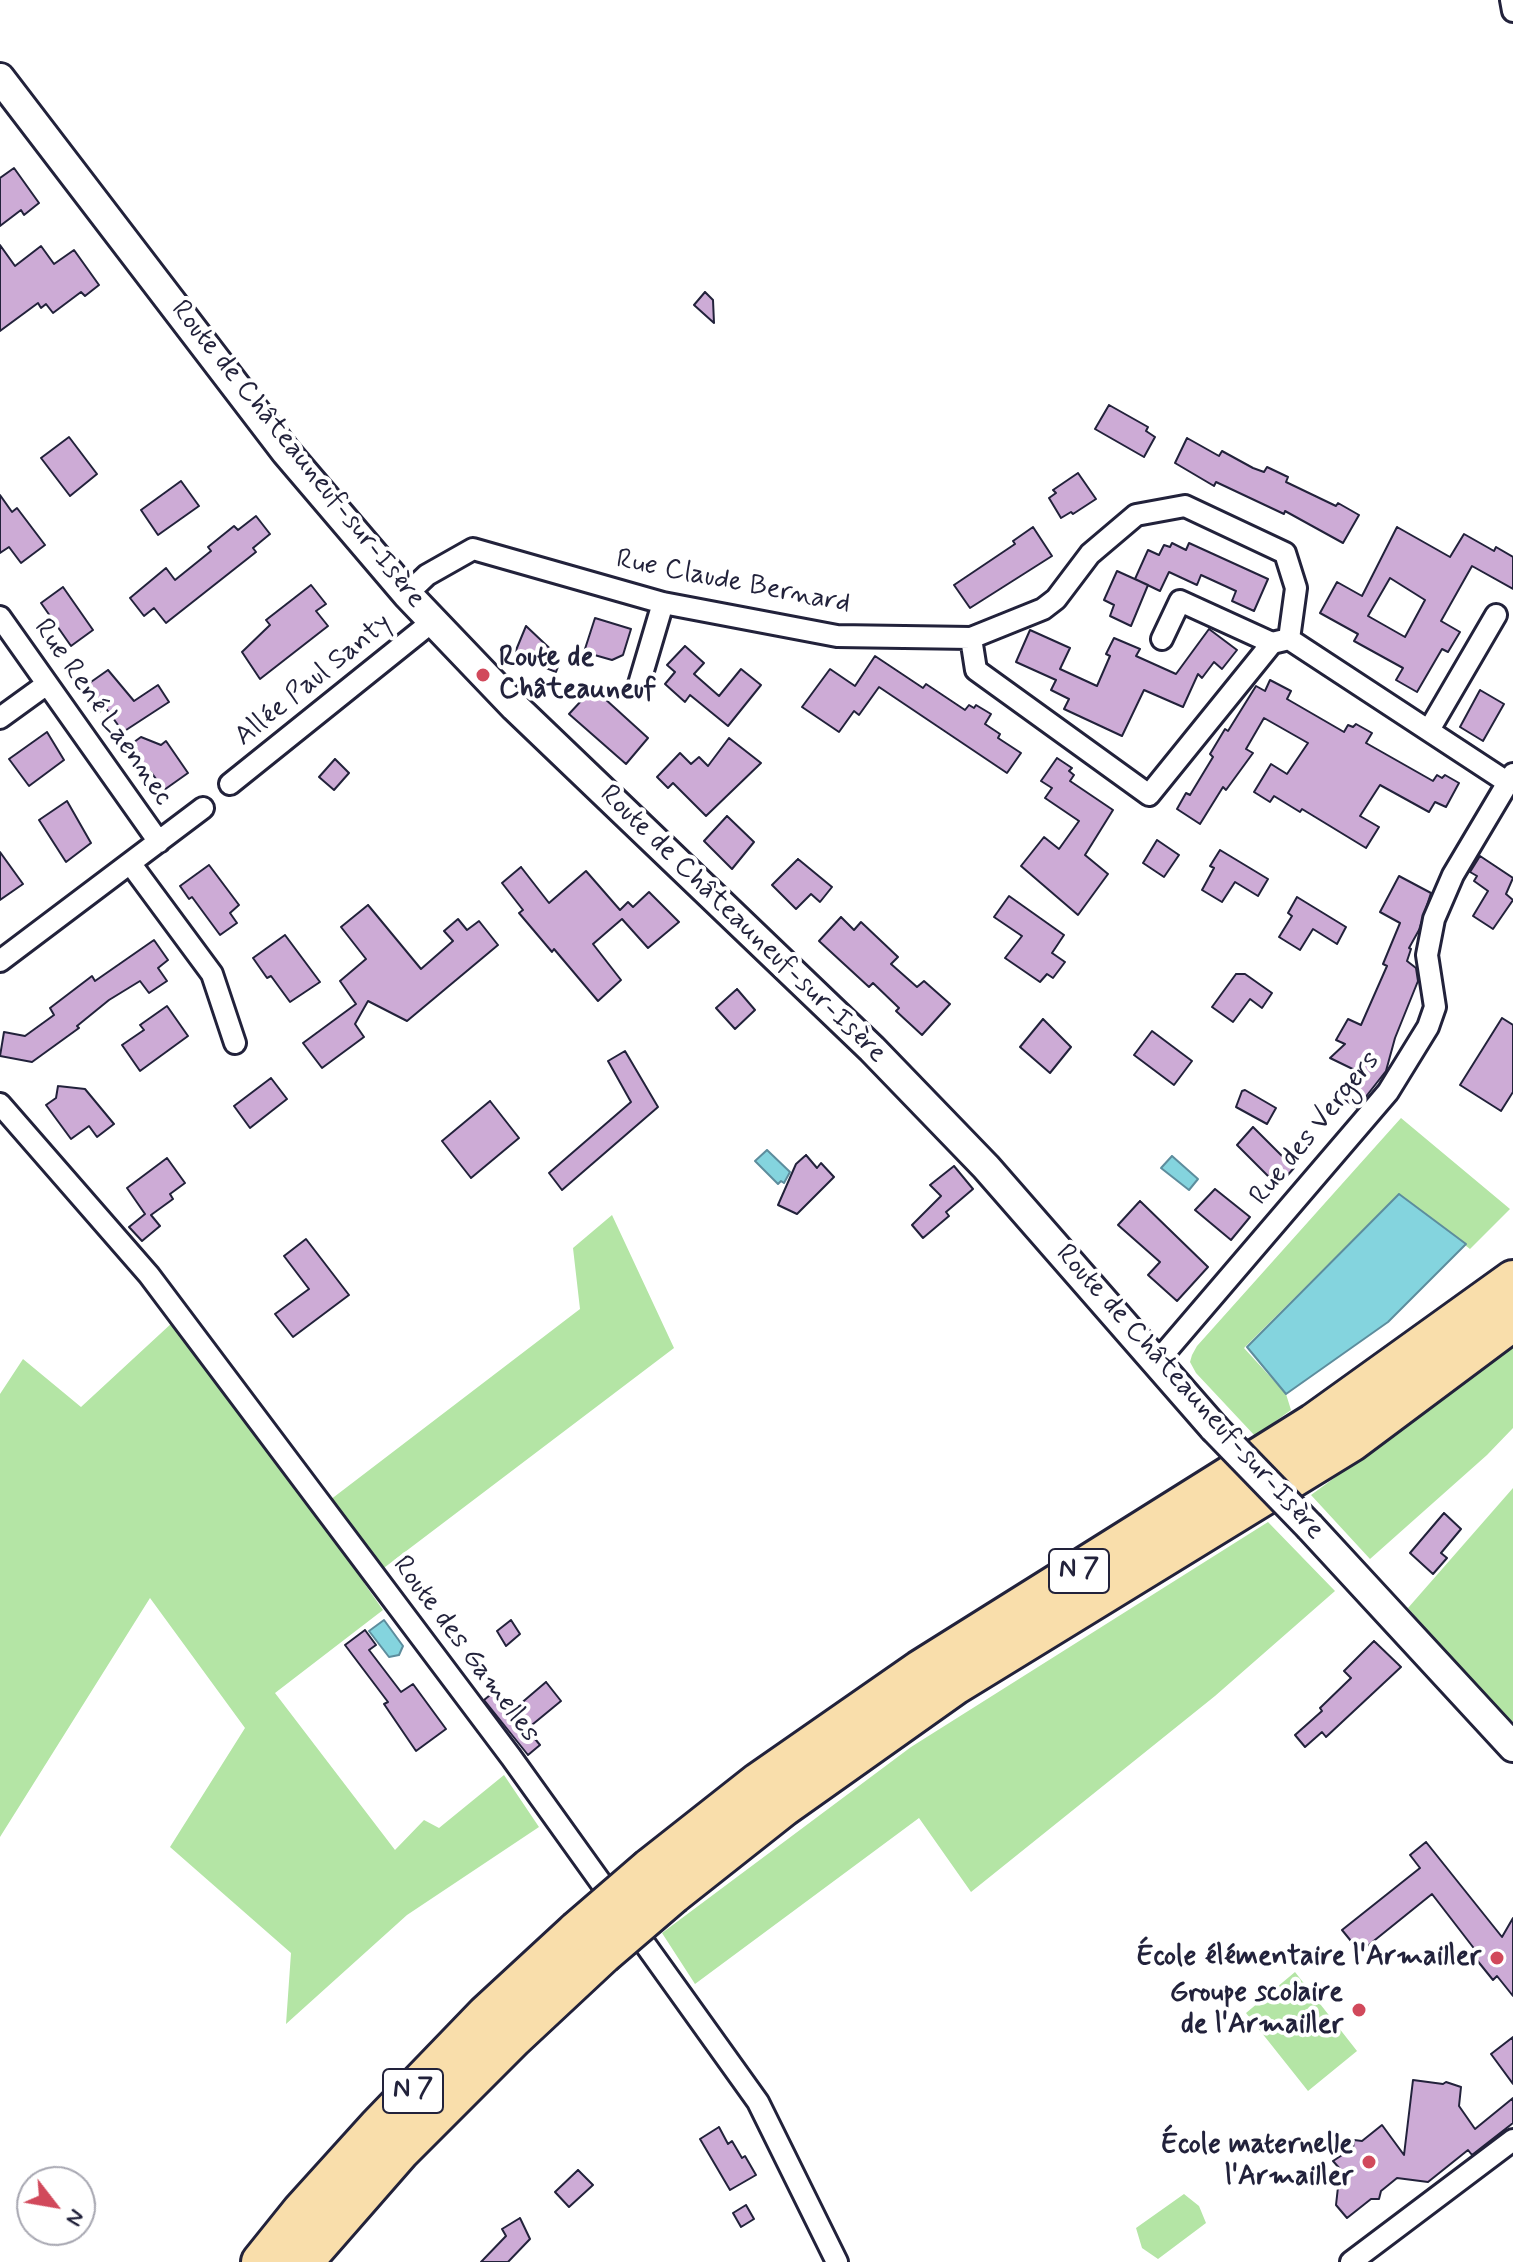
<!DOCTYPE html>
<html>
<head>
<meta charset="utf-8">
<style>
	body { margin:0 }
	#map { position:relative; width:1513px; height:2262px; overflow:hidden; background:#fff; font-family:Mynerve,sans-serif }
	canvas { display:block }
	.north { position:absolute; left:16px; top:2166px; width:80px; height:80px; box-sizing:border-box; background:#fff; border:2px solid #a7a7b1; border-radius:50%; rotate:121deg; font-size:22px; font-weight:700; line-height:32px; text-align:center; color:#22223b }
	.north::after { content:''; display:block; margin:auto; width:28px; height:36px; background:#d1495b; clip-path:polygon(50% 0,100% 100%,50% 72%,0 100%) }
</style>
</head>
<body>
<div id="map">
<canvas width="1513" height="2262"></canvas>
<div class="north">N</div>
</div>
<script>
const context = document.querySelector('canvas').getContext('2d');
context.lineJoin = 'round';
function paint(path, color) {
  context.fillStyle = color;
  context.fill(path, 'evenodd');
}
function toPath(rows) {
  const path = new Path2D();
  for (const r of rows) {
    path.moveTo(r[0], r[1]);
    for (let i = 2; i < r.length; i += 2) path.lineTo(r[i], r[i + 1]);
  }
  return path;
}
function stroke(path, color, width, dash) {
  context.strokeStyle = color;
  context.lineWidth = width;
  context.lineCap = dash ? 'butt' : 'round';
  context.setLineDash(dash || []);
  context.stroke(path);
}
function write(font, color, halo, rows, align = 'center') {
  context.font = font + ' Mynerve,sans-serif';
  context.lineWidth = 8;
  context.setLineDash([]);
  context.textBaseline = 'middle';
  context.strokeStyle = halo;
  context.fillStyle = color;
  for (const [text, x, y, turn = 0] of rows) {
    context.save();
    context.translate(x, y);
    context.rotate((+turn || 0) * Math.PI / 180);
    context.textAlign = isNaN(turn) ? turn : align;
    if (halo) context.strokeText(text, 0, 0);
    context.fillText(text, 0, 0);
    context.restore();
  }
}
paint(toPath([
	[1401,1118,1510,1209,1470,1249,1399,1194,1244,1348,1286,1394,1291,1410,1255,1436,1196,1373,1190,1362,1192,1355,1197,1346],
	[612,1215,674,1348,364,1583,383,1610,275,1693,395,1850,424,1820,439,1828,504,1775,539,1827,407,1915,286,2024,291,1953,170,1847,245,1728,150,1598,0,1837,0,1394,23,1359,81,1407,173,1322,313,1513,580,1309,573,1248],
	[1513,1347,1513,1428,1487,1455,1370,1559,1311,1495],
	[1513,1488,1513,1721,1510,1724,1408,1608],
	[1268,1522,1335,1591,1215,1696,971,1892,919,1818,695,1984,662,1933,911,1747],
	[1295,1972,1357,2051,1308,2091,1246,2013],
	[1184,2194,1199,2206,1206,2223,1158,2259,1142,2248,1136,2228]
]), '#b4e5a5');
const water = toPath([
	[767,1150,790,1172,784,1183,781,1181,778,1184,755,1161,767,1150],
	[1172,1156,1198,1179,1189,1190,1161,1168,1172,1156],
	[1399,1194,1466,1244,1388,1322,1286,1394,1247,1347,1399,1194],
	[384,1620,403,1646,399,1655,389,1657,369,1631,384,1620]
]);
paint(water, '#84d4de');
stroke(water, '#5d8d9d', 2);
const building = toPath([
	[14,168,39,203,24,215,21,210,0,226,0,178,14,168],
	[0,245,15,266,41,246,54,264,74,250,99,285,85,296,81,292,53,313,46,304,41,308,38,303,0,331,0,245],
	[705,292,713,300,714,323,694,305,705,292],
	[1109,405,1148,427,1146,431,1155,437,1144,457,1095,429,1109,405],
	[69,437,97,474,70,496,41,458,69,437],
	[1187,438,1219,456,1222,451,1253,468,1264,472,1267,467,1288,477,1286,482,1336,506,1338,503,1359,515,1343,543,1285,511,1284,514,1216,482,1214,486,1175,463,1187,438],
	[1078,473,1096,499,1073,514,1071,512,1061,518,1049,498,1056,493,1053,490,1078,473],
	[181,481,199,506,158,535,141,510,181,481],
	[0,495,12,512,17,508,45,545,21,563,9,547,0,553,0,495],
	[256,516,270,534,253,548,256,552,166,623,154,608,144,616,130,598,166,568,175,580,211,551,208,547,234,526,238,530,256,516],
	[1033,527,1052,556,970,608,954,585,1015,544,1013,541,1033,527],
	[1397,527,1450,557,1464,534,1494,551,1496,547,1513,557,1513,589,1472,566,1441,621,1460,632,1448,652,1442,649,1417,692,1396,680,1403,668,1354,641,1358,634,1320,613,1337,582,1362,596,1397,527],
	[1390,578,1425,600,1405,637,1368,616,1390,578],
	[1172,543,1186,550,1189,543,1268,579,1254,611,1232,601,1236,591,1201,575,1197,585,1169,572,1160,591,1135,579,1148,550,1159,555,1164,545,1170,547,1172,543],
	[1117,571,1148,585,1131,626,1110,616,1114,605,1104,600,1117,571],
	[311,585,326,604,316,611,328,626,260,679,242,652,270,625,266,620,311,585],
	[63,587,93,630,71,646,41,603,63,587],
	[595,618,631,629,623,655,612,660,584,652,595,618],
	[526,626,561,659,556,672,514,655,526,626],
	[1209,629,1237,650,1222,669,1214,662,1202,678,1198,674,1183,707,1144,690,1122,736,1064,709,1069,699,1051,690,1056,680,1016,662,1030,630,1070,648,1060,669,1097,686,1110,656,1106,654,1114,638,1140,649,1136,656,1176,674,1209,629],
	[685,646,704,663,694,674,719,696,741,669,761,685,728,726,690,695,685,702,665,684,675,672,667,665,685,646],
	[875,656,923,688,926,684,965,710,969,705,974,708,976,705,991,714,985,724,1000,734,998,738,1021,753,1007,773,879,687,859,715,854,711,839,732,802,707,830,669,855,686,875,656],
	[108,670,134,701,158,685,169,702,123,732,105,707,98,713,81,689,108,670],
	[1270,680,1291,691,1287,699,1344,732,1348,725,1353,727,1356,724,1372,733,1366,743,1433,781,1437,775,1442,778,1445,775,1459,783,1446,807,1435,802,1429,812,1380,785,1360,816,1379,827,1366,848,1302,809,1300,812,1274,796,1270,802,1254,792,1271,764,1287,774,1308,743,1264,718,1246,749,1253,753,1226,790,1223,787,1200,824,1177,809,1186,793,1190,795,1213,757,1210,754,1225,729,1228,731,1256,686,1265,691,1270,680],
	[593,688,648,738,626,764,569,714,593,688],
	[1480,690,1504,704,1483,741,1460,727,1480,690],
	[47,732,64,760,29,786,9,759,47,732],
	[141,737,161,745,166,741,188,773,164,790,151,772,143,778,123,750,141,737],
	[729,738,761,763,706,816,673,783,668,788,657,777,680,753,691,764,699,757,708,766,729,738],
	[1057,758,1072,768,1069,771,1074,775,1070,781,1113,810,1085,855,1108,874,1078,915,1021,866,1044,837,1059,849,1079,821,1045,798,1052,788,1041,781,1057,758],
	[335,759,349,773,334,790,319,777,335,759],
	[67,801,91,843,66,862,39,820,67,801],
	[727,816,754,842,732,869,704,841,727,816],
	[1157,840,1179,855,1164,877,1143,863,1157,840],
	[1220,850,1268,879,1258,896,1235,882,1222,902,1202,890,1214,868,1210,866,1220,850],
	[0,852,23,884,0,900,0,852],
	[1480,856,1513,878,1506,894,1513,900,1493,929,1473,916,1488,891,1474,881,1477,876,1470,872,1480,856],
	[798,859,832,887,820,902,811,894,796,909,772,885,798,859],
	[209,865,239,905,230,913,237,923,220,935,192,897,189,899,180,886,209,865],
	[521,867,549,903,586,871,620,910,628,902,633,907,649,892,679,922,648,948,622,919,593,944,621,980,598,1001,554,949,552,952,519,913,523,910,502,883,521,867],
	[1399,876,1431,893,1419,930,1409,948,1411,949,1407,961,1416,968,1418,981,1395,1038,1386,1071,1357,1108,1345,1100,1363,1074,1330,1058,1345,1044,1336,1040,1348,1019,1361,1025,1387,966,1383,964,1400,923,1380,912,1399,876],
	[1009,896,1064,935,1052,953,1065,962,1053,978,1047,974,1040,982,1005,958,1022,936,994,917,1009,896],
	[1297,897,1346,927,1337,944,1313,929,1300,950,1279,937,1292,916,1288,913,1297,897],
	[368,905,421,969,453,941,444,931,458,919,467,930,479,921,498,945,407,1021,368,1001,355,1024,364,1037,322,1068,303,1043,356,1004,340,981,366,959,341,927,368,905],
	[841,917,854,930,861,922,898,957,891,964,917,987,924,981,950,1004,922,1035,896,1011,899,1008,873,983,869,987,819,941,841,917],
	[285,935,320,982,290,1002,271,976,267,978,253,958,285,935],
	[154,940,168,960,158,968,167,981,149,993,140,981,109,1000,77,1026,79,1028,32,1062,0,1056,4,1032,25,1036,54,1015,50,1008,92,976,95,981,154,940],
	[1236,974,1245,974,1272,993,1262,1008,1250,999,1233,1022,1212,1007,1236,974],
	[737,989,755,1010,735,1029,716,1008,737,989],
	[167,1006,188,1036,140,1071,122,1045,144,1030,140,1025,167,1006],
	[1502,1018,1513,1025,1513,1092,1501,1111,1460,1085,1502,1018],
	[1043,1019,1071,1047,1050,1073,1020,1047,1043,1019],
	[1152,1031,1192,1061,1174,1085,1134,1055,1152,1031],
	[625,1051,658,1107,562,1190,549,1173,631,1102,608,1061,625,1051],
	[271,1078,287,1099,250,1128,234,1106,271,1078],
	[58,1086,85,1089,114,1124,97,1137,89,1126,71,1139,46,1105,56,1098,58,1086],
	[1245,1090,1276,1108,1267,1124,1236,1107,1242,1091,1245,1090],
	[490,1101,519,1138,471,1178,442,1141,490,1101],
	[1253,1127,1294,1168,1278,1186,1237,1145,1253,1127],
	[806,1155,817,1168,821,1163,834,1177,797,1214,778,1205,796,1164,806,1155],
	[167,1158,185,1183,170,1194,173,1199,151,1215,160,1226,142,1241,129,1227,145,1214,127,1188,167,1158],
	[954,1166,973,1189,946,1212,949,1216,923,1238,912,1225,941,1196,930,1185,954,1166],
	[1215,1189,1250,1217,1231,1240,1195,1210,1215,1189],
	[1140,1201,1208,1267,1177,1301,1148,1275,1160,1262,1118,1225,1140,1201],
	[306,1239,349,1295,293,1337,275,1314,309,1289,284,1256,306,1239],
	[1444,1513,1461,1529,1441,1553,1447,1558,1433,1574,1410,1553,1444,1513],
	[511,1620,520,1634,506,1646,497,1631,511,1620],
	[365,1630,376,1645,369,1650,401,1692,413,1684,446,1729,416,1751,384,1704,388,1702,345,1645,365,1630],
	[1374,1641,1401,1667,1326,1737,1322,1732,1305,1747,1295,1735,1322,1711,1320,1708,1351,1678,1344,1671,1374,1641],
	[546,1682,561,1701,527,1729,540,1745,528,1755,484,1700,495,1691,512,1711,546,1682],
	[1426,1842,1502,1937,1513,1918,1513,1996,1497,1976,1493,1980,1472,1954,1476,1951,1432,1894,1360,1952,1342,1930,1420,1868,1410,1855,1426,1842],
	[1513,2037,1513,2084,1491,2054,1513,2037],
	[1413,2080,1443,2084,1446,2082,1461,2087,1459,2106,1475,2129,1513,2098,1513,2123,1472,2155,1468,2150,1428,2182,1397,2178,1381,2191,1379,2199,1371,2199,1347,2218,1336,2205,1340,2169,1333,2161,1353,2148,1354,2140,1362,2141,1382,2125,1404,2155,1413,2080],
	[719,2127,728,2144,732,2141,742,2158,745,2156,756,2175,730,2190,700,2139,719,2127],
	[578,2170,593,2185,569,2207,555,2192,578,2170],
	[746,2205,754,2219,741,2227,733,2213,746,2205],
	[520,2218,530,2239,508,2262,481,2262,506,2236,502,2229,520,2218]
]);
paint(building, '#cdabd6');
stroke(building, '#22223b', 2);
const street = toPath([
	[1511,0,1513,11],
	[407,594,427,575,473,549,663,603,837,636,971,638,1043,609,1056,599,1090,554,1136,515,1185,506,1285,553,1296,588,1289,639,1507,782],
	[0,617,159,842],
	[971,638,976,670,1149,795,1272,643,1289,639],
	[1162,639,1180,601,1272,643],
	[639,684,663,603],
	[0,718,47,684],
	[1429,730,1496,615],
	[230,784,433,621],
	[130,863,212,974,235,1043],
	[0,961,203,808],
	[0,1104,149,1275,511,1757,758,2102,837,2262],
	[1156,1363,1388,1092,1428,1027,1435,1007,1427,955,1434,919,1453,875,1513,774],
	[1351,2262,1513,2140]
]);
const secondary = toPath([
	[0,78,286,452,407,594,515,707,872,1049,986,1167,1214,1428],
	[1310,1527,1513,1747]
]);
const highway = toPath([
	[650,1868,759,1782,920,1670,1314,1423,1513,1280],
	[673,1894,783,1807,955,1685,1351,1442,1513,1321],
	[261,2262,302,2211,378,2127,486,2015,577,1931],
	[303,2262,400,2151,513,2038,603,1954]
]);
stroke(street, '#22223b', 26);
stroke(secondary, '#22223b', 34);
stroke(highway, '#22223b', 44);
stroke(street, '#fff', 20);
stroke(secondary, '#fff', 28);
stroke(highway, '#f9deab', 38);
const secondaryBridge = toPath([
	[1214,1428,1310,1527]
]);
const highwayBridge = toPath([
	[577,1931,650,1868],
	[603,1954,673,1894]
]);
stroke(secondaryBridge, '#22223b', 34, []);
stroke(highwayBridge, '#22223b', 44, []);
stroke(secondaryBridge, '#fff', 28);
stroke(highwayBridge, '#f9deab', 38);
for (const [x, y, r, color] of [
	[483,675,8,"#d1495b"],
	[1497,1958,8,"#d1495b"],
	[1359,2010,8,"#d1495b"],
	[1369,2162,8,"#d1495b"]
]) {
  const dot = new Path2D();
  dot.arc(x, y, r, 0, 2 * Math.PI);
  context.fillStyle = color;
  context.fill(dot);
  stroke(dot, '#fff', 3);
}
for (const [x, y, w] of [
	[1079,1571,60],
	[413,2091,60]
]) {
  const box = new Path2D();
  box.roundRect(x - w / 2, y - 22, w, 44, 6);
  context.fillStyle = '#fff';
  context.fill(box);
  stroke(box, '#22223b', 2);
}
write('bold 26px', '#22223b', null, [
	["N 7",1079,1571],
	["N 7",413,2091]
]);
write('28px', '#22223b', '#fff', [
	["Route de Châteauneuf-sur-Isère",297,455,51],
	["Rue Claude Bernard",733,583,11],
	["Allée Paul Santy",314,681,-39],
	["Rue René Laennec",102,713,55],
	["Route de Châteauneuf-sur-Isère",742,925,44],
	["Rue des Vergers",1316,1129,-51],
	["Route de Châteauneuf-sur-Isère",1189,1393,48],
	["Route des Gamelles",465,1650,53]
]);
write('bold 28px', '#22223b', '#fff', [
	["Route de",499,659,"left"],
	["Châteauneuf",499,691,"left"],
	["École élémentaire l'Armailler",1481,1958],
	["Groupe scolaire",1343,1994],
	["de l'Armailler",1343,2026],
	["École maternelle",1353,2146],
	["l'Armailler",1353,2178]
], 'right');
</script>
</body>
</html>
